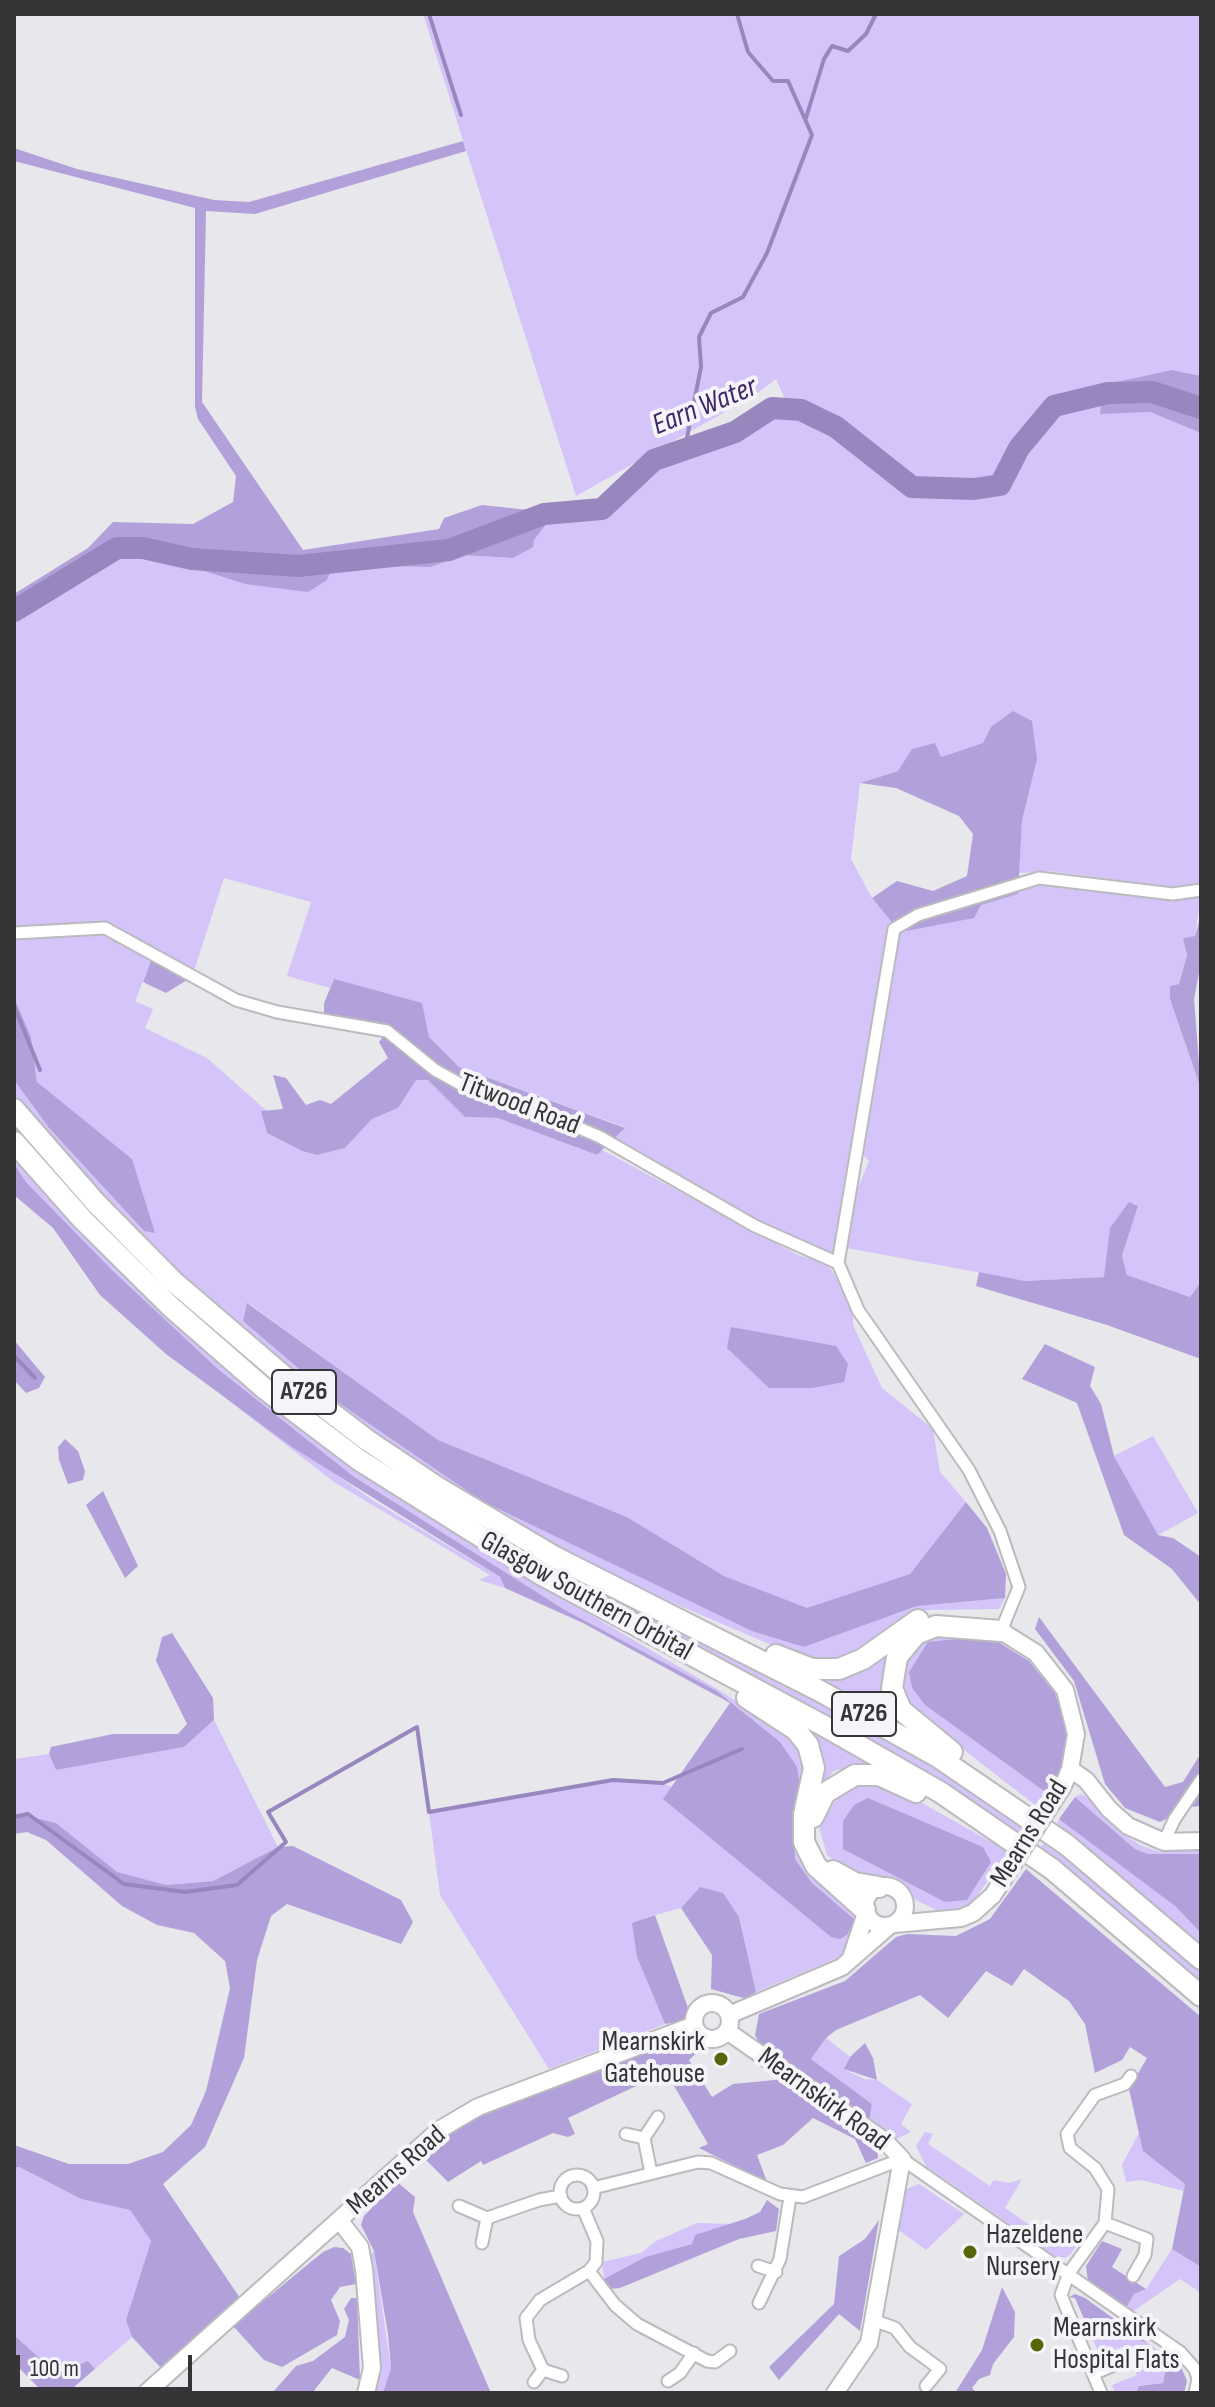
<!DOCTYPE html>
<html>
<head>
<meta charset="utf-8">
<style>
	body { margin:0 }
	#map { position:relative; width:1215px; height:2407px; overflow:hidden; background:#e8e7eb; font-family:"Sofia Sans Condensed",sans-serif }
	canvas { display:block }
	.frame { position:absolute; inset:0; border:16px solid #353537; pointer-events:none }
	.scale { position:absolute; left:16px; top:2355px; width:176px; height:36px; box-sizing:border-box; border:4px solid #353537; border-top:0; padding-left:10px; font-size:24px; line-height:28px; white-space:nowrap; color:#353537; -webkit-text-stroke:6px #f5f4f9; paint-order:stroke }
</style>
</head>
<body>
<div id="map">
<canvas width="1215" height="2407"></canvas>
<div class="frame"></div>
<div class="scale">100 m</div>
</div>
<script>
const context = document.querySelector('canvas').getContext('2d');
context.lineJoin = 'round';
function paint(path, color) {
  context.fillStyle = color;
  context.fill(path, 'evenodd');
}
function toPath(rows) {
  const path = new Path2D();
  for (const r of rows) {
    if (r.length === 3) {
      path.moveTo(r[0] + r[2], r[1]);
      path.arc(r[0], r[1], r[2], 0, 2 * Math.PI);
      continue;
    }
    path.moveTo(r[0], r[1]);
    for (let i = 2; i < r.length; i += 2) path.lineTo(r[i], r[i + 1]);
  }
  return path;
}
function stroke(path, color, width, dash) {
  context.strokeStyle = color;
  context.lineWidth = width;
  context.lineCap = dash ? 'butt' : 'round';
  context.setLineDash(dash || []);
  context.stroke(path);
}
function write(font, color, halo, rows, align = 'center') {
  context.font = font + ' "Sofia Sans Condensed",sans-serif';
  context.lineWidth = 8;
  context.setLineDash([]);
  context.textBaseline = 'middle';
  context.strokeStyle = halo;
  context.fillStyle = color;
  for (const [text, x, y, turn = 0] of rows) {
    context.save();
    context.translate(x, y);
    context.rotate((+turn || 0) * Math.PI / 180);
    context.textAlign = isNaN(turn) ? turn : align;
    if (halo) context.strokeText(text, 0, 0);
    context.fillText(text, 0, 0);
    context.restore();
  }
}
paint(toPath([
	[423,14,1201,14,1201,376,1172,370,1100,413,1150,412,1201,433,1201,885,1187,889,1049,871,1019,873,1022,821,1037,759,991,727,984,743,860,783,851,859,872,898,892,922,837,1249,833,1253,802,1245,613,1140,624,1127,459,1067,429,1037,333,980,330,988,287,976,311,902,224,878,193,974,115,925,99,922,14,928,14,619,47,603,122,553,141,551,245,584,327,580,332,568,369,562,369,566,431,567,462,555,513,558,534,540,551,518,602,515,648,471,670,458,739,436,777,414,792,414,776,379,755,395,576,496],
	[1043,884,1184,900,1201,895,1195,936,1183,938,1187,955,1179,984,1170,986,1170,999,1201,1089,1201,1282,1190,1297,1127,1275,1122,1257,1138,1206,1110,1229,1105,1277,1025,1281,847,1248,852,1202,869,1161,861,1153,897,928,1018,894,1018,888],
	[104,933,151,961,135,1001,153,1009,145,1028,207,1058,267,1111,262,1111,267,1133,302,1151,317,1155,345,1148,372,1119,398,1108,415,1080,428,1079,465,1117,498,1118,597,1155,602,1150,798,1255,820,1262,831,1269,853,1309,853,1325,882,1388,933,1429,940,1472,966,1502,910,1574,807,1609,724,1576,627,1517,438,1440,248,1303,243,1321,482,1501,650,1581,804,1647,917,1606,1005,1598,999,1609,925,1610,856,1657,814,1663,626,1583,559,1548,492,1511,339,1409,224,1315,153,1248,48,1135,14,1094,14,1080,49,1128,144,1231,155,1232,37,1082,31,1037,14,997,14,939],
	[14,1121,307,1405,782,1681,897,1742,1028,1824,1020,1835,963,1795,883,1748,587,1591,449,1511,308,1413,167,1293,47,1170,14,1131],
	[14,1153,324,1446,504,1564,717,1689,792,1737,806,1761,797,1828,858,1913,844,1955,756,1992,739,1917,700,1887,681,1908,644,1918,637,1957,665,2024,549,2069,440,1895,429,1812,613,1780,663,1783,672,1787,664,1799,831,1937,854,1920,812,1883,795,1859,794,1833,801,1791,747,1715,717,1691,565,1610,353,1476,218,1369,113,1271,26,1182,14,1164],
	[219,1393,374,1501,500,1577,505,1588,479,1580,490,1575,334,1482],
	[1153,1436,1198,1513,1158,1535,1114,1456],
	[962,1631,1000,1643,967,1638,909,1672,912,1688,925,1705,1048,1794,1039,1808,906,1705,898,1687,899,1667,919,1638],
	[889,1651,882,1681,888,1705,905,1726,829,1685,829,1679,849,1677],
	[214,1720,278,1847,213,1881,166,1885,117,1873,56,1823,14,1813,14,1759,49,1754,56,1770,184,1747],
	[803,1724,867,1761,865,1765,833,1771,821,1788,825,1769],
	[853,1785,890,1785,1009,1852,971,1904,952,1913,942,1913,916,1900,899,1881,887,1876,871,1879,846,1870,827,1855,819,1827,823,1813],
	[1081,1794,1089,1798,1124,1835,1142,1846,1163,1853,1164,1849,1201,1849,1201,1854,1148,1854,1135,1849,1075,1797],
	[1060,1819,1175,1906,1201,1933,1201,1948,1057,1823],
	[1046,1839,1201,1972,1201,1986,1039,1850],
	[826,2038,850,2057,844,2069,864,2079,877,2080,912,2104,901,2124,911,2132,896,2139,869,2121,872,2104,811,2059],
	[925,2132,933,2134,928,2144,990,2186,994,2180,1010,2183,1022,2179,1005,2208,1057,2244,1063,2237,1076,2246,1071,2254,1065,2258,1055,2256,926,2166,916,2146],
	[1139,2133,1144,2151,1185,2184,1184,2191,1142,2180,1126,2182,1122,2165],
	[18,2167,81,2199,130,2210,151,2241,126,2320,132,2337,95,2369,88,2361,56,2373,14,2335,14,2168],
	[919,2184,964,2214,926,2250,900,2231,897,2234,906,2189],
	[697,2223,734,2224,695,2235,692,2244,645,2257,604,2279,602,2262,641,2253,656,2241],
	[1172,2249,1201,2267,1201,2293,1180,2279,1132,2312,1126,2308,1134,2294,1146,2289],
	[374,2251,391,2368,383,2393,371,2393,369,2256],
	[1095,2321,1149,2344,1168,2358,1163,2383,1139,2386,1136,2393,1115,2393,1112,2385,1137,2375,1125,2346,1100,2355,1090,2333,1097,2328]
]), '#d4c4f9');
paint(toPath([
	[463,141,466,151,255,214,206,211,202,402,303,550,439,529,444,518,482,505,529,510,551,518,534,540,533,547,513,558,462,555,431,567,369,566,368,562,332,568,327,580,308,592,245,584,141,551,144,545,119,545,14,607,14,594,88,548,113,522,193,524,233,502,236,476,198,419,195,407,195,208,14,161,14,148,77,169,214,200,249,202],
	[1172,370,1201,376,1201,433,1150,412,1100,414,1103,385],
	[1013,711,1032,721,1037,759,1022,821,1018,894,981,905,974,918,900,932,872,898,897,881,933,891,967,876,973,834,959,816,896,788,860,783,898,771,912,749,935,743,941,757,983,743,991,727],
	[1201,914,1201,962,1194,999,1201,1089,1170,999,1170,986,1179,984,1187,955,1183,938,1195,936],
	[151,961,155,961,187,980,166,993,143,982],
	[334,979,422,1003,429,1037,459,1067,625,1128,597,1155,498,1118,465,1117,428,1080,416,1080,398,1108,372,1119,345,1148,317,1155,302,1151,267,1133,261,1111,283,1109,273,1075,286,1078,306,1105,320,1100,331,1104,388,1058,379,1042,387,1031,324,1020,324,1003],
	[14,997,31,1037,37,1082,132,1159,155,1233,144,1231,49,1128,14,1080],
	[14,1164,26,1182,113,1271,218,1369,353,1476,565,1610,717,1691,780,1742,797,1767,801,1791,794,1833,795,1859,812,1883,855,1920,847,1935,840,1939,831,1937,663,1799,730,1703,583,1623,505,1588,500,1577,292,1447,166,1354,100,1295,53,1228,14,1195],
	[1129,1202,1138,1206,1122,1256,1127,1275,1190,1297,1201,1282,1201,1359,1107,1325,976,1286,979,1272,1025,1281,1104,1277,1110,1228],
	[247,1303,438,1440,627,1517,724,1576,807,1608,910,1574,966,1502,987,1528,1006,1574,1005,1598,917,1606,804,1647,752,1631,482,1501,339,1403,243,1321],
	[731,1327,836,1346,848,1364,844,1382,812,1388,769,1388,727,1348],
	[14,1340,45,1377,39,1388,26,1393,14,1380],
	[1045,1344,1095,1367,1090,1386,1101,1404,1114,1456,1158,1535,1173,1538,1201,1557,1201,1605,1172,1569,1124,1535,1077,1403,1022,1379],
	[65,1439,78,1451,85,1471,83,1480,68,1484,59,1460,58,1447],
	[103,1491,138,1566,125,1578,86,1505],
	[1039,1617,1165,1787,1183,1782,1201,1753,1201,1806,1190,1807,1160,1822,1125,1808,1105,1784,1074,1681,1035,1629],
	[172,1633,213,1698,214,1720,184,1747,56,1770,49,1754,51,1747,113,1734,178,1734,187,1724,156,1661,162,1637],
	[967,1638,1000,1643,1029,1661,1055,1693,1065,1724,1068,1758,1048,1794,925,1705,912,1688,909,1672,928,1642],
	[1075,1797,1135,1849,1148,1854,1201,1854,1201,1933,1175,1906,1059,1819],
	[868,1798,983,1847,991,1862,967,1900,945,1902,843,1849,843,1821,854,1805],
	[14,1813,56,1823,117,1872,166,1885,213,1881,278,1847,293,1846,401,1900,413,1922,401,1944,287,1904,271,1916,257,1960,244,2058,205,2147,163,2184,240,2298,162,2369,132,2337,126,2320,151,2241,130,2210,81,2199,19,2167,14,2168,14,2145,69,2164,128,2164,163,2152,191,2125,206,2091,230,1988,225,1961,194,1933,157,1925,122,1906,46,1840,27,1832,14,1834],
	[1026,1869,1201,2017,1201,2267,1172,2249,1185,2184,1143,2151,1137,2125,1129,2089,1147,2058,1130,2047,1122,2060,1095,2073,1085,2024,1069,2001,1024,1969,1012,1986,986,1971,948,2018,920,1995,836,2030,826,2038,811,2059,872,2104,869,2121,759,2043,755,2035,759,2014,845,1981,896,1937,907,1934,956,1936,990,1919],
	[700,1887,723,1893,739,1917,756,1992,747,1999,711,1989,712,1955,681,1908],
	[655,1915,688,2008,683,2021,665,2024,637,1957,632,1923],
	[683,2035,701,2049,689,2060,712,2097,733,2084,785,2079,877,2144,878,2158,866,2163,855,2139,813,2118,783,2145,757,2155,767,2182,699,2148,708,2144,666,2072,568,2118,575,2134,568,2137,553,2133,483,2165,481,2161,448,2182,423,2157,456,2128,480,2115],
	[865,2043,873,2058,877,2080,844,2069,850,2057],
	[397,2182,415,2197,413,2212,491,2393,383,2393,391,2368,388,2334,374,2251,361,2225,364,2216],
	[767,2200,779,2209,776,2231,739,2239,620,2288,610,2289,604,2279,645,2257,692,2244,695,2235,745,2219,760,2212],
	[879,2220,860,2331,839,2314,779,2380,769,2367,834,2304,839,2256,865,2239],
	[1102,2241,1122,2249,1112,2267,1146,2289,1134,2294,1126,2308,1088,2282,1086,2266],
	[334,2247,343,2248,351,2254,356,2284,340,2287,331,2300,340,2321,337,2335,282,2367,264,2360,233,2326,323,2252],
	[1002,2287,1015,2312,1014,2337,993,2364,990,2375,979,2379,972,2388,977,2393,955,2393,982,2350],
	[1075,2294,1085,2298,1149,2344,1106,2325,1085,2321,1075,2298,1069,2297],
	[351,2298,357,2298,360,2380,332,2368,312,2393,272,2393,296,2366,313,2361,345,2337,349,2320,344,2309],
	[14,2335,56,2373,88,2361,95,2369,67,2393,44,2393,14,2363],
	[1168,2358,1182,2369,1187,2381,1184,2393,1136,2393,1139,2386,1163,2383]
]), '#b2a0da');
stroke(toPath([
	[429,14,461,115],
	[806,118,824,59,832,46,848,51,866,34,876,14],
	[685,448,701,367,699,337,711,313,743,297,767,253,812,135,788,81,773,81,748,52,737,14],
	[14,1006,40,1070],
	[14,1356,35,1378],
	[14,1817,28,1814,124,1884,185,1892,237,1885,286,1842,268,1812,417,1727,429,1812,613,1780,663,1783,742,1749]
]), '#9886bf', 4);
stroke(toPath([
	[14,611,117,548,143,548,192,559,298,566,449,550,544,514,602,509,654,460,735,432,772,408,801,410,836,427,912,487,974,489,1000,485,1019,448,1054,406,1108,393,1152,392,1201,408]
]), '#9886bf', 22);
const street = toPath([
	[14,933,105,928,236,1000,277,1012,387,1031,435,1070,462,1085,537,1110,600,1137,755,1226,838,1263],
	[1001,1631,1019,1587,1000,1531,969,1470,858,1310,838,1263,894,929,918,915,1039,878,1173,894,1201,890],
	[1164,1842,1174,1820,1201,1780],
	[626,2134,644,2138],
	[651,2173,644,2138,658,2117],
	[577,2192,17],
	[593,2188,698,2162,711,2163,780,2194,803,2197,902,2159,1180,2352,1195,2369,1198,2379,1195,2393],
	[459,2206,487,2218,482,2243],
	[487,2218,539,2200,561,2196],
	[1105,2223,1147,2239,1145,2255,1133,2276],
	[758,2266,776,2272],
	[589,2271,615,2305,637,2324,707,2361,715,2362,730,2351],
	[759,2303,780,2259,790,2197],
	[873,2320,895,2328,910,2347,940,2369,926,2386],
	[543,2370,529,2340,526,2318,540,2300,589,2271,596,2262,597,2241,583,2208],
	[1093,2374,1123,2361],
	[668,2381,680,2373,694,2353],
	[534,2382,543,2370,562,2376],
	[1101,2393,1061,2295,1069,2273,1105,2223,1108,2189,1095,2168,1070,2148,1067,2134,1095,2095,1125,2084,1131,2076]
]);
const secondary = toPath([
	[1001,1631,1036,1653,1065,1690,1076,1734,1070,1769,1063,1786],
	[1070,1769,1086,1780,1109,1809,1128,1826,1164,1842,1201,1841],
	[885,1906,20],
	[894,1924,961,1918,973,1913,993,1895],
	[851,1958,866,1913],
	[712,2021,18],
	[729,2015,842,1967,889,1926],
	[727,2031,885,2141,902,2159,869,2343,835,2393],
	[340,2221,360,2247,364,2269,372,2368,366,2393],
	[146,2393,439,2130,478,2107,694,2025]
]);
const highway = toPath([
	[14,1109,96,1203,173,1281,286,1378,367,1440,437,1487,555,1557,818,1690,938,1757,1067,1845,1201,1959],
	[14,1142,83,1220,171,1307,265,1389,359,1460,542,1575,828,1728,940,1792,1052,1869,1201,1996],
	[776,1655,812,1669,839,1669,863,1659,918,1620],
	[747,1698,796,1730,808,1745,814,1768,804,1814,804,1842,816,1866,865,1910],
	[952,1752,901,1710,892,1688,897,1657,916,1634,936,1626,1001,1631],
	[813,1817,825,1793,855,1775,879,1775,916,1792],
	[833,1871,855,1883,879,1887]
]);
stroke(street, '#bbbabe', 15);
stroke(secondary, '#bbbabe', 20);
stroke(highway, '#bbbabe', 24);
stroke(street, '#fff', 11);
stroke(secondary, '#fff', 16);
stroke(highway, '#fff', 20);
const secondaryBridge = toPath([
	[993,1895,1063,1786]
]);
stroke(secondaryBridge, '#bbbabe', 20, []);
stroke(secondaryBridge, '#fff', 16);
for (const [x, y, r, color] of [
	[721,2059,8,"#58650b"],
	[970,2252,8,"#58650b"],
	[1037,2345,8,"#58650b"]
]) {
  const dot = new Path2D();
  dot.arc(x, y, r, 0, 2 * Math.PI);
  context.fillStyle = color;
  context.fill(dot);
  stroke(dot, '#f5f4f9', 3);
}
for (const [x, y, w] of [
	[304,1392,64],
	[864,1714,64]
]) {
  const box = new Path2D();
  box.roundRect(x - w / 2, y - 22, w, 44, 6);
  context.fillStyle = '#f5f4f9';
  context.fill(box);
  stroke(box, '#353537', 2);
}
write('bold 26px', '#353537', null, [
	["A726",304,1392],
	["A726",864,1714]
]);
write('28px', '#353537', '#f5f4f9', [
	["Titwood Road",519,1105,21],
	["Glasgow Southern Orbital",586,1597,29],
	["Mearns Road",1030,1834,-58],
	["Mearnskirk Road",823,2100,36],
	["Mearns Road",397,2171,-41]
]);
write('28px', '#353537', '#f5f4f9', [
	["Mearnskirk",705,2043,"right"],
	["Gatehouse",705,2075,"right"],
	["Hazeldene",986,2236],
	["Nursery",986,2268],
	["Mearnskirk",1053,2329],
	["Hospital Flats",1053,2361]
], 'left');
write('italic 30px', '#41256a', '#f5f4f9', [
	["Earn Water",705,407,-22]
]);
</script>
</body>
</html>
